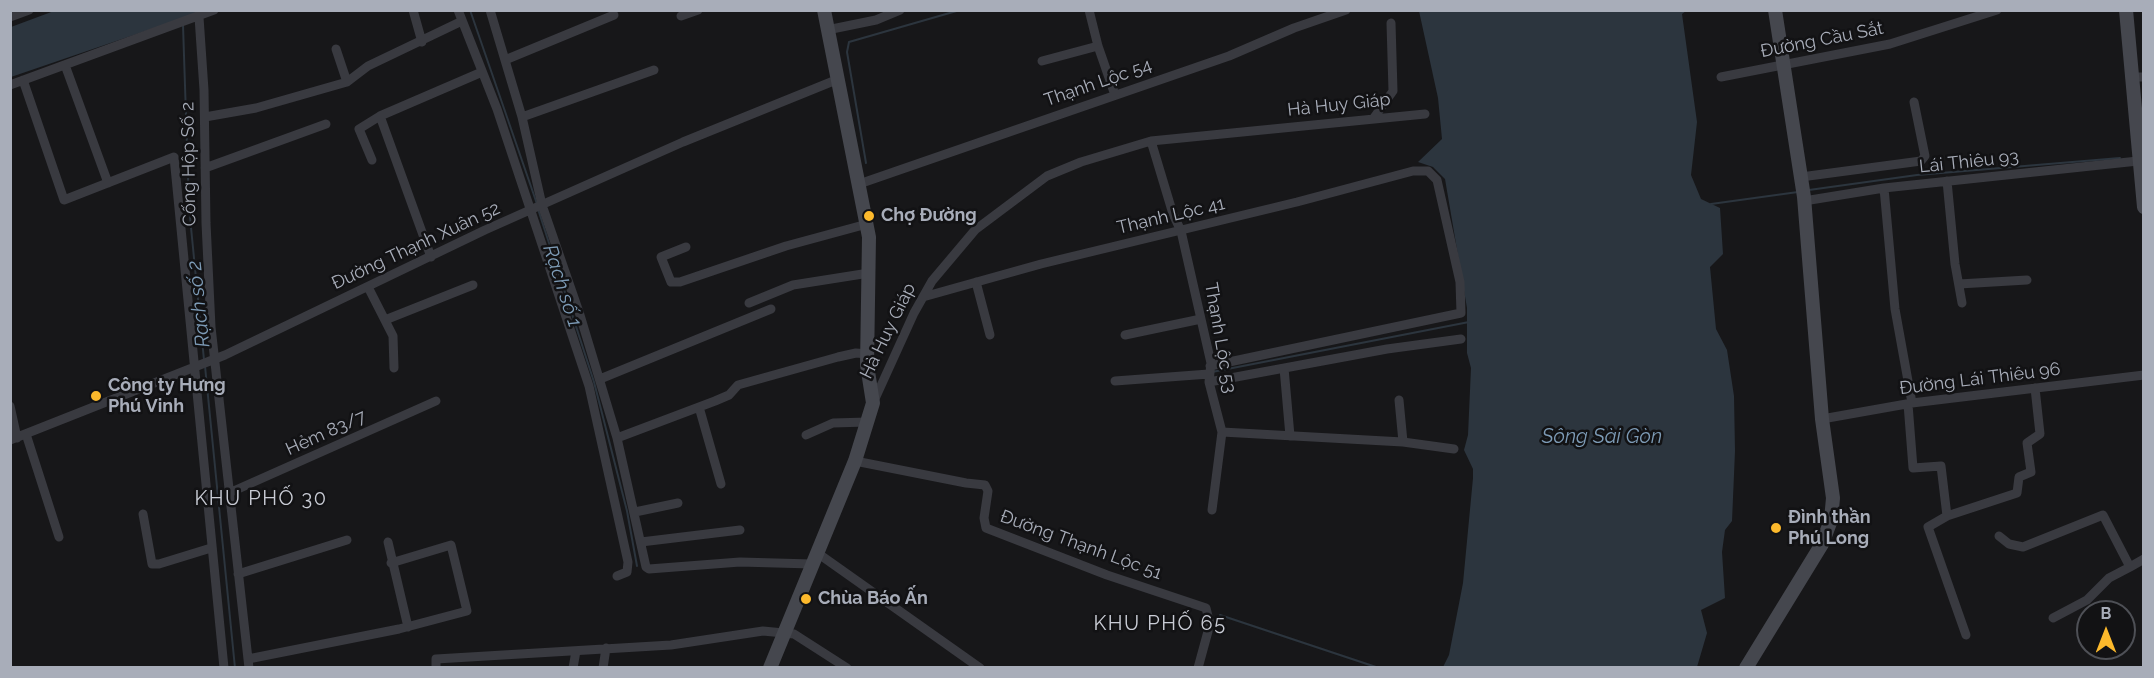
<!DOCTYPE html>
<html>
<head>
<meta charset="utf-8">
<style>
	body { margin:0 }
	#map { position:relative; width:2154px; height:678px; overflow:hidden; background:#171719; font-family:Raleway,sans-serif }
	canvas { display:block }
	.frame { position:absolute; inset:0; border:12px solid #a8adb9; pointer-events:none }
	.north { position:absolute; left:2076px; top:600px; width:60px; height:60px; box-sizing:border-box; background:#121214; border:2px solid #4e5056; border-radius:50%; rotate:0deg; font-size:16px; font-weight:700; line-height:24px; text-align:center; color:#a8adb9 }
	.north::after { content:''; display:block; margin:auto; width:21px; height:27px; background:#fcb92c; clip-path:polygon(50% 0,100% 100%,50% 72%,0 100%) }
</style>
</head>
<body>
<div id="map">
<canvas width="2154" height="678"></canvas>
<div class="frame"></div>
<div class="north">B</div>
</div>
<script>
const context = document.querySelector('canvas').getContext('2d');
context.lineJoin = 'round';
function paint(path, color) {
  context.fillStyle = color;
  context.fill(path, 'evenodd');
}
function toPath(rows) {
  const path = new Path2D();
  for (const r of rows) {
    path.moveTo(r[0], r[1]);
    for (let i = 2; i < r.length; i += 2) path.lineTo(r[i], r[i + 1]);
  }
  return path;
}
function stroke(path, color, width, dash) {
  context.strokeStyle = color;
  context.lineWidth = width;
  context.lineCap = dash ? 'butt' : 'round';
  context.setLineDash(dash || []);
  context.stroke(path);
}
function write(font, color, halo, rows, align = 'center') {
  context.font = font + ' Raleway,sans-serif';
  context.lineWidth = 5;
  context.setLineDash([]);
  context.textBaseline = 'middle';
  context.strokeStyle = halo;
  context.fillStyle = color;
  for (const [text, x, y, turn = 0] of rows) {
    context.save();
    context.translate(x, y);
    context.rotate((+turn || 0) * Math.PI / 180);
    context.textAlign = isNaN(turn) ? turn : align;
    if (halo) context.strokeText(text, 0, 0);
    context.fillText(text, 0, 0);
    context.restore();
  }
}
paint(toPath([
	[54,11,204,11,11,77,11,27],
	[1419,11,1686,11,1682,14,1697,122,1691,175,1701,199,1720,208,1723,254,1710,267,1716,329,1727,350,1734,396,1735,451,1732,521,1725,530,1722,552,1725,598,1701,610,1707,633,1697,667,1443,667,1449,655,1463,583,1473,478,1473,469,1464,450,1468,435,1471,368,1467,353,1467,308,1445,179,1433,167,1418,162,1442,139,1438,98]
]), '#2c353e');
stroke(toPath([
	[470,10,537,204],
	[183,25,189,207,204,360],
	[866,163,847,52,849,42,960,10],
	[1809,190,1917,175,2120,158],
	[1711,204,1798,192],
	[538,209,594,382,627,511,637,566],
	[205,366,235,668],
	[1212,372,1469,322],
	[1220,615,1379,668]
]), '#2c353e', 2);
stroke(toPath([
	[413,10,422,42],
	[458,10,497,109,589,386,628,562,627,572,617,576],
	[490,10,522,117,542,205,580,315,617,438,646,567,649,569,740,562,812,564],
	[1089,10,1098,46,1115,95],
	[681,16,698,10],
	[10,17,29,10],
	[199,17,204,90,206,223,211,327,249,668],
	[827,30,876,20,900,10],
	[336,49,347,82],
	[505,60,614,15],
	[1042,61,1098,46],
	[65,65,108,183],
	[1721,77,1890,44,1997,10],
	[2130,77,2144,77],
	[23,80,64,200,174,157,224,668],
	[10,85,214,10],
	[380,116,482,72],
	[205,117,256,108,347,82,368,66,462,21],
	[522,117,654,70],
	[1373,119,1393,91,1391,23],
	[1151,141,1173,214,1181,231,1211,363,1209,382,1222,432,1212,510],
	[372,160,359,129,380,116,431,257],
	[205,168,326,124],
	[1801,177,1921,161,1925,156,1914,102],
	[1947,181,1955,264,1962,303],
	[859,184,1229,56,1294,28,1346,10],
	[1884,188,1895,309,1912,403],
	[1804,201,1884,188,2138,161],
	[686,247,661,257,671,282,680,282,786,246,867,224],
	[976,282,990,335],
	[1959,284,2027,280],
	[368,287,393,336,394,368],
	[923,297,1041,264,1297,202,1413,171,1428,171,1437,180,1460,282,1461,313,1210,366],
	[749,303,793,285,869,273],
	[385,320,473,285],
	[1125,335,1201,319],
	[1284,368,1290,436],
	[600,379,771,309],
	[1115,381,1209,374],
	[1209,382,1387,349,1461,339],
	[1399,400,1403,442,1454,449],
	[874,401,914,313,932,281,975,230,1047,176,1081,162,1151,141,1425,114],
	[1908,404,1913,468,1941,466,1947,516],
	[10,406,17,438],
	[699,407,721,484],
	[1822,419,1912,403,2144,375],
	[1222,432,1403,442],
	[26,434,59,537],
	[806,435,833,423,867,422],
	[617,438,715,401,729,395,738,385,838,357,856,353,868,354],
	[10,440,225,355,485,230,683,142,836,80],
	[855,461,966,483,985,485,988,491,984,518,986,528,1107,575,1206,608,1210,624,1198,668],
	[229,493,436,401],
	[635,512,678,503],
	[143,514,152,564,159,564,211,548],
	[1999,536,2009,544,2023,547,2103,515,2130,567,2144,559],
	[388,542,408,627],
	[641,542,740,530],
	[816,552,980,668],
	[238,574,347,540],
	[2053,618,2087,600,2109,578,2130,567],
	[1966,635,1928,527,1947,516,2017,493,2019,477,2031,472,2027,443,2040,434,2035,388],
	[248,659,399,629,467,611,451,545,391,563],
	[436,668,436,659,671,645,763,631,794,634,847,668],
	[573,668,576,651],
	[603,668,606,648]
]), '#393a40', 9);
stroke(toPath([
	[2126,10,2144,207],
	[770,668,855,461,873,403,867,365,869,237,824,10],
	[1746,668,1822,544,1831,520,1833,498,1822,419,1804,197,1775,10]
]), '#45474e', 14);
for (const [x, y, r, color] of [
	[869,216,6,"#fcb92c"],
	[96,396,6,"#fcb92c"],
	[1776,528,6,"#fcb92c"],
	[806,599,6,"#fcb92c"]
]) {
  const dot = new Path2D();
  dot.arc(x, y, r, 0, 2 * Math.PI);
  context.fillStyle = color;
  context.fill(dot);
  stroke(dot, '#121214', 2);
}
write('18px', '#a8adb9', '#121214', [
	["Đường Cầu Sắt",1822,40,-11],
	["Thạnh Lộc 54",1098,83,-19],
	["Hà Huy Giáp",1339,105,-6],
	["Lái Thiêu 93",1969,162,-6],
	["Cống Hộp Số 2",189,164,-91],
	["Thạnh Lộc 41",1171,216,-13],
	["Đường Thạnh Xuân 52",416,246,-25],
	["Hà Huy Giáp",888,331,-64],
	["Thạnh Lộc 53",1220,338,80],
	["Đường Lái Thiêu 96",1980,379,-7],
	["Hẻm 83/7",326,433,-24],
	["Đường Thạnh Lộc 51",1081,545,20]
]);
write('bold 18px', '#a8adb9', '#121214', [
	["Chợ Đường",881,216],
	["Công ty Hưng",108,386],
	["Phú Vinh",108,407],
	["Đình thần",1788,518],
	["Phú Long",1788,539],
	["Chùa Báo Ấn",818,599]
], 'left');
write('italic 20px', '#7d9bb6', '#121214', [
	["Rạch số 1",562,286,72],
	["Rạch số 2",199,304,-96],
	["Sông Sài Gòn",1602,437]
]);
context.letterSpacing = '1.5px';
write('20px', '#c9ccd5', '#121214', [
	["KHU PHỐ 30",261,499],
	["KHU PHỐ 65",1160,624]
]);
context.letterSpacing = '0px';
</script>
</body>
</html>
